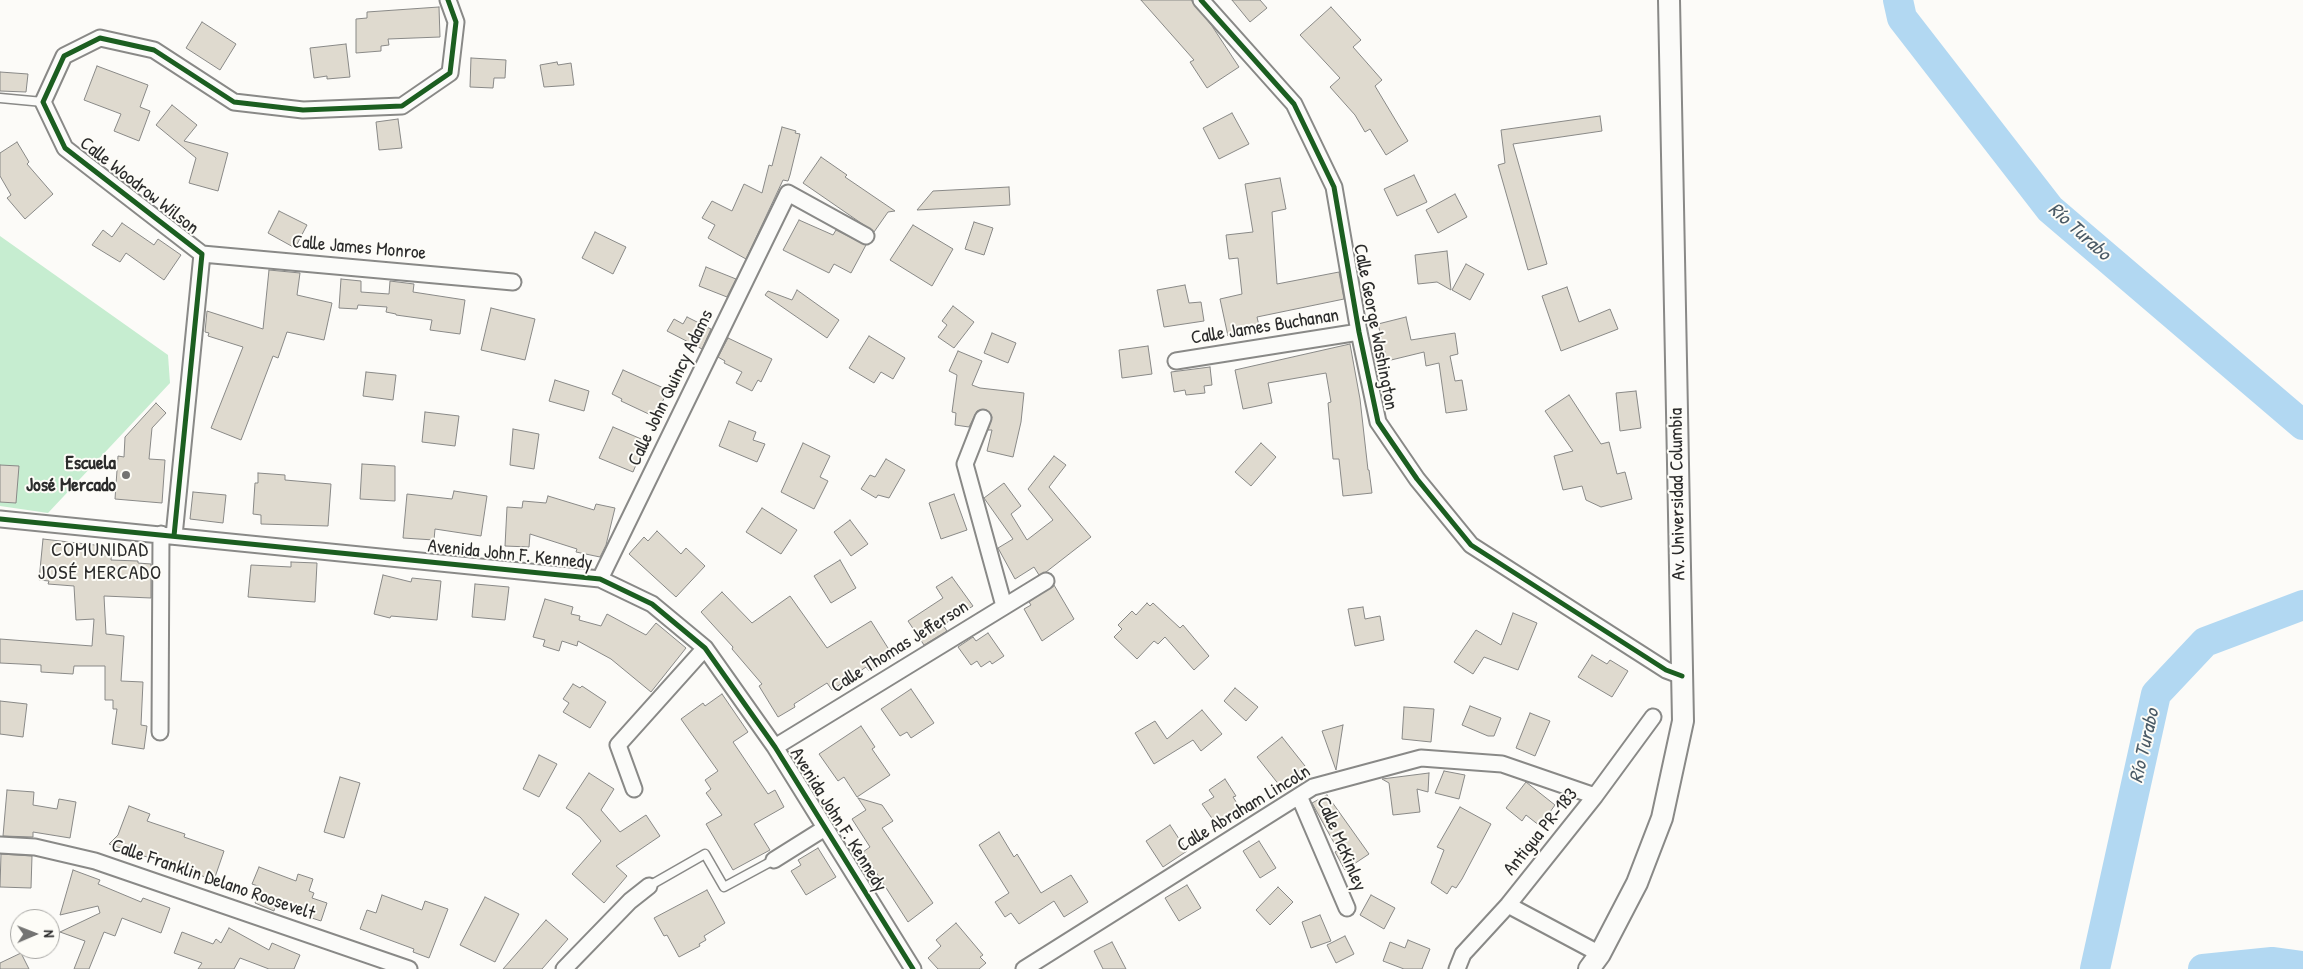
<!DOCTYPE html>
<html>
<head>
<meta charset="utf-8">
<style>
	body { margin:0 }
	#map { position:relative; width:2303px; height:969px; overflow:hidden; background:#fcfbf8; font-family:"Patrick Hand",sans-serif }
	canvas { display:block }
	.north { position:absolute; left:10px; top:909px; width:50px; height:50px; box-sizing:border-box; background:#fdfcf7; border:1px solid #a9a8a5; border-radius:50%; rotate:89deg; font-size:14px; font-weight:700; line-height:20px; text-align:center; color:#2b2b2b }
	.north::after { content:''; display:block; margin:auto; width:18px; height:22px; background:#747473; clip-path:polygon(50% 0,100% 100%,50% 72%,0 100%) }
</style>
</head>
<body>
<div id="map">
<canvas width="2303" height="969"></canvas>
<div class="north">N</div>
</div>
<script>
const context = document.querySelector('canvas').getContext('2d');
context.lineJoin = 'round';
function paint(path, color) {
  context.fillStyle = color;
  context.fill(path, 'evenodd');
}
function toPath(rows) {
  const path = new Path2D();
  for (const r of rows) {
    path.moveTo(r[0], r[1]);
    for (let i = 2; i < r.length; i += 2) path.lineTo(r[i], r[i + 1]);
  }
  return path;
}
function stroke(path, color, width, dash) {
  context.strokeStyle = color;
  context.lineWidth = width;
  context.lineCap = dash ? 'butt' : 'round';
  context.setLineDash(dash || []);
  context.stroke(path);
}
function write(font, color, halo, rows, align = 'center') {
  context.font = font + ' "Patrick Hand",sans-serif';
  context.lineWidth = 4;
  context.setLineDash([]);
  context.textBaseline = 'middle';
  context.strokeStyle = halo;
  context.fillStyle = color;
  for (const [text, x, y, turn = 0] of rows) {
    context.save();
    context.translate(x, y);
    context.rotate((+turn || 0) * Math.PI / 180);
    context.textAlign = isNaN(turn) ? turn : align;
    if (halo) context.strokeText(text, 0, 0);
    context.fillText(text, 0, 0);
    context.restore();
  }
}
paint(toPath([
	[0,236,168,355,170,383,48,513,0,506]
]), '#c6edd0');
stroke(toPath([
	[1898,0,1902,18,2050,209,2303,425],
	[2095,969,2156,694,2205,642,2303,605],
	[2203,969,2272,962,2303,966]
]), '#b2d8f2', 30);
const building = toPath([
	[1141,0,1191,0,1212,26,1239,67,1207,88,1190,62,1194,60,1141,0],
	[1232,0,1260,0,1267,8,1250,22,1232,0],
	[439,7,440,37,388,39,389,45,381,46,381,51,356,53,356,19,367,18,367,12,439,7],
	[1331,7,1361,40,1353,47,1382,80,1375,86,1408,141,1386,155,1370,129,1365,132,1355,115,1330,87,1340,78,1300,35,1331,7],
	[202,22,236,44,220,70,186,48,202,22],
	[346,44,350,77,327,79,327,76,314,78,310,48,346,44],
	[471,58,506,60,505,78,494,78,493,88,470,87,471,58],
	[557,62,558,65,571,63,574,85,544,87,540,65,557,62],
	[97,66,148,85,140,107,150,111,139,141,114,131,121,114,84,100,97,66],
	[0,72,28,74,26,92,0,91,0,72],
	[172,105,197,125,184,141,228,153,218,191,189,183,196,158,156,125,172,105],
	[1232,113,1249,144,1219,159,1203,128,1232,113],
	[1600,116,1602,131,1513,144,1547,264,1528,270,1498,165,1505,163,1501,130,1600,116],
	[398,119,402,148,379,150,376,122,398,119],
	[782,127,796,131,795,133,800,134,790,175,788,181,783,180,746,259,708,238,715,225,702,218,712,201,732,211,744,184,762,193,769,165,772,166,782,127],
	[17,142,29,162,27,164,53,194,25,219,7,198,11,195,0,176,0,153,17,142],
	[821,157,847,175,845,177,895,211,888,212,874,232,803,183,821,157],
	[1414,175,1427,202,1397,216,1384,189,1414,175],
	[1280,178,1286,209,1272,212,1277,284,1339,272,1344,299,1257,317,1260,330,1228,336,1220,299,1242,294,1238,258,1229,259,1226,235,1253,232,1245,184,1280,178],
	[1009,187,1010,205,917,210,933,191,1009,187],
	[1455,194,1467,217,1438,233,1426,210,1455,194],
	[279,211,307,225,295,248,268,233,279,211],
	[799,220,833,235,836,230,866,245,851,273,834,264,829,273,783,250,799,220],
	[974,222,993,228,984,255,965,249,974,222],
	[122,223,154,245,158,239,181,255,164,280,126,253,120,262,92,245,103,230,112,237,122,223],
	[913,225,953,249,932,286,890,260,913,225],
	[595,232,626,247,613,274,582,258,595,232],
	[1447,251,1451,290,1437,282,1418,284,1415,255,1447,251],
	[1466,264,1484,274,1470,300,1452,290,1466,264],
	[706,267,736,279,727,297,699,286,706,267],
	[269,270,300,273,297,295,332,303,324,340,287,332,278,358,273,356,241,440,211,428,243,347,208,336,209,333,205,332,207,311,263,329,269,270],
	[341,279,361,281,361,292,389,294,390,281,414,284,413,292,465,300,460,334,430,330,432,320,396,315,396,314,386,312,387,307,358,305,357,309,339,308,341,279],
	[1185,285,1189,303,1201,302,1204,321,1164,327,1157,290,1185,285],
	[1567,287,1579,322,1610,309,1618,329,1561,351,1542,296,1567,287],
	[797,290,839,320,827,338,765,295,768,291,792,300,797,290],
	[953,306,974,322,954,348,938,337,947,325,942,321,953,306],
	[491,308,535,319,525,360,481,350,491,308],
	[687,317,711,329,702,349,667,331,674,319,683,324,687,317],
	[1406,317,1411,340,1455,333,1458,354,1450,356,1455,381,1462,380,1467,410,1446,413,1439,363,1426,366,1424,352,1387,361,1378,324,1406,317],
	[992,333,1016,343,1008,363,984,353,992,333],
	[869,336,905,358,893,379,881,372,874,383,849,368,869,336],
	[728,338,772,359,761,382,758,380,752,391,736,383,742,372,724,363,725,361,718,357,728,338],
	[1350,344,1360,399,1368,470,1369,470,1372,493,1343,496,1339,459,1333,459,1328,403,1331,402,1326,373,1268,383,1272,403,1243,409,1235,370,1350,344],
	[1148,346,1152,374,1122,378,1119,350,1148,346],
	[958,351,982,361,972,385,980,388,1024,393,1021,422,1013,457,987,451,992,430,988,430,992,417,987,410,977,411,969,427,955,425,956,413,952,412,957,375,949,371,958,351],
	[1210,367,1212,385,1204,386,1205,393,1186,395,1185,390,1174,392,1171,372,1210,367],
	[623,370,668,390,655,417,621,401,622,399,612,394,623,370],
	[366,372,396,375,393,400,363,396,366,372],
	[555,380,589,391,584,411,549,401,555,380],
	[1636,391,1641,428,1620,431,1616,393,1636,391],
	[1569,395,1601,444,1609,442,1617,474,1625,472,1632,499,1601,507,1586,500,1582,486,1563,490,1554,456,1573,451,1545,411,1569,395],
	[156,403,166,413,152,428,149,459,165,460,162,503,115,499,118,456,124,457,125,437,156,403],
	[425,412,459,416,455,446,422,442,425,412],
	[729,421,756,432,753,440,765,444,757,462,719,446,729,421],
	[613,427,646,441,633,472,599,458,613,427],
	[513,429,539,434,534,469,510,465,513,429],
	[803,443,830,456,820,477,828,481,814,509,781,492,803,443],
	[1261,443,1276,457,1251,486,1235,472,1261,443],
	[1054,456,1066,465,1049,487,1091,537,1046,572,1039,575,1034,567,1015,579,998,548,1013,539,984,498,1004,483,1021,506,1011,514,1027,540,1053,520,1028,489,1054,456],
	[886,459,905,470,889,498,878,495,876,498,861,489,870,475,875,477,886,459],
	[362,464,395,466,395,501,360,499,362,464],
	[0,465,19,466,16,503,0,502,0,465],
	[258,473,285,475,285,480,331,484,328,526,261,524,261,515,253,514,255,483,258,483,258,473],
	[454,491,487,496,481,536,435,529,434,540,403,538,407,494,452,499,454,491],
	[193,492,226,495,223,523,190,519,193,492],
	[954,494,967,530,941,539,929,503,954,494],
	[548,496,594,510,596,504,615,508,606,545,600,557,576,552,577,549,530,534,529,547,505,546,507,507,522,508,523,501,546,503,548,496],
	[762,508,797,530,781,554,746,532,762,508],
	[850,520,868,544,851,556,834,532,850,520],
	[657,531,681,554,686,548,705,566,676,597,629,554,644,537,648,541,657,531],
	[43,539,112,547,111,560,138,561,138,563,151,564,151,598,104,596,106,634,124,636,121,681,143,682,141,725,147,726,144,749,112,744,117,709,113,709,113,700,105,700,105,666,74,666,73,674,41,672,41,665,0,663,0,639,92,646,94,619,76,620,74,586,48,584,49,581,39,580,43,539],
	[840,560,856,588,831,603,814,576,840,560],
	[291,562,317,563,315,602,248,597,251,565,291,567,291,562],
	[383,575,411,582,412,578,441,581,437,620,391,616,390,618,374,614,383,575],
	[952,577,973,606,943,625,947,631,924,645,908,621,943,598,936,587,952,577],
	[475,584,509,587,505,620,472,617,475,584],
	[1054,585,1074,619,1042,641,1024,609,1031,605,1029,602,1054,585],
	[722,592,752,623,790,596,827,648,871,621,893,656,869,671,866,667,832,690,827,683,794,704,795,707,778,717,759,686,762,684,732,649,733,647,701,612,722,592],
	[545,599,573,607,571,614,580,616,579,620,601,626,607,614,646,635,656,623,686,648,651,692,611,659,578,641,577,646,562,641,559,651,543,646,545,640,533,637,545,599],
	[1147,603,1150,606,1153,603,1180,628,1183,625,1209,656,1194,670,1165,637,1158,644,1154,641,1137,659,1114,637,1122,629,1118,625,1132,611,1136,615,1147,603],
	[1363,607,1365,619,1380,616,1384,640,1355,646,1348,609,1363,607],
	[1513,613,1537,623,1518,670,1484,657,1473,674,1454,662,1476,630,1501,645,1513,613],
	[988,633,1004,656,992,664,990,661,981,667,977,661,971,665,958,647,973,637,976,641,988,633],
	[1592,655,1607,664,1610,660,1628,671,1612,697,1578,677,1592,655],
	[573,684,580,688,582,686,606,702,590,728,563,712,569,703,563,699,573,684],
	[1235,688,1258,707,1246,721,1224,701,1235,688],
	[911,689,934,723,911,738,907,732,900,736,881,709,911,689],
	[722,694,748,732,733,742,768,794,775,790,784,807,754,824,770,850,733,870,706,824,722,815,706,793,711,789,705,780,718,771,681,719,703,703,705,706,722,694],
	[0,701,27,704,23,737,0,734,0,701],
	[1470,706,1501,718,1494,736,1488,736,1462,725,1470,706],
	[1404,707,1434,709,1431,742,1402,739,1404,707],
	[1202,710,1222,734,1201,751,1193,740,1154,764,1135,733,1155,721,1167,739,1202,710],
	[1530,713,1550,721,1535,756,1516,748,1530,713],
	[1343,725,1336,770,1322,731,1343,725],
	[861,726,875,747,872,749,890,775,857,797,844,777,838,781,819,754,861,726],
	[1282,737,1305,766,1280,786,1257,757,1282,737],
	[539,755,557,764,539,797,523,789,539,755],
	[1444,771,1465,775,1459,799,1435,793,1444,771],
	[589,773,614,789,601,810,620,832,646,815,660,836,616,866,627,876,604,903,572,874,601,841,580,817,566,808,589,773],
	[1429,773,1428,792,1417,789,1420,812,1393,815,1389,783,1382,779,1429,773],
	[340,777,360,783,344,838,324,832,340,777],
	[1225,779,1236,796,1233,797,1242,811,1218,827,1202,804,1214,797,1209,790,1225,779],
	[1526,782,1555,805,1540,826,1526,815,1522,821,1506,808,1526,782],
	[7,790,34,792,33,805,57,809,59,799,76,802,70,838,33,832,33,837,3,836,7,790],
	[1327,795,1369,854,1345,870,1335,852,1338,850,1312,803,1327,795],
	[858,798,882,805,893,821,882,828,933,903,908,922,863,852,870,847,852,819,866,810,858,798],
	[129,806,150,814,147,821,185,834,184,837,224,851,214,880,109,844,118,835,129,806],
	[1460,807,1491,824,1462,879,1456,888,1452,886,1447,894,1431,883,1444,850,1437,847,1460,807],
	[1170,825,1187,851,1163,867,1146,841,1170,825],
	[999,832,1014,857,1017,854,1041,893,1071,875,1088,902,1064,917,1054,901,1019,924,1011,913,1005,917,995,902,1009,893,979,845,999,832],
	[1259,841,1276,868,1260,878,1243,851,1259,841],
	[818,848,836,877,806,895,791,871,801,865,798,860,818,848],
	[1,854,32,856,31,888,0,887,1,854],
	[259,867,296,881,298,874,313,879,309,891,314,893,312,898,327,903,321,921,275,906,274,911,255,903,261,887,252,884,259,867],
	[73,870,100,880,98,884,141,902,143,898,170,908,161,933,122,918,115,936,104,932,89,969,74,969,85,941,60,932,100,913,98,906,60,915,73,870],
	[1187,885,1201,908,1179,921,1165,898,1187,885],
	[1278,887,1293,902,1270,925,1256,910,1278,887],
	[707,890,725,923,704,936,706,940,699,944,700,946,679,957,667,935,664,936,654,918,707,890],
	[382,895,422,910,425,901,448,909,429,958,413,952,414,949,360,929,367,910,376,913,382,895],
	[1371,895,1395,908,1384,929,1360,915,1371,895],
	[485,897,519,914,495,962,460,945,485,897],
	[1320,915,1331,941,1311,948,1302,922,1320,915],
	[546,920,568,939,542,969,503,969,546,920],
	[956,923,983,955,980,957,986,963,979,969,938,969,928,958,941,946,936,940,956,923],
	[229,928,269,950,272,943,300,955,294,969,269,969,240,958,234,969,198,969,202,963,174,953,182,932,213,944,216,939,221,943,229,928],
	[1345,936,1354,954,1336,963,1327,945,1345,936],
	[1408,940,1430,949,1422,969,1404,969,1383,961,1390,942,1405,948,1408,940],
	[1112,942,1126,969,1103,969,1094,951,1112,942],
	[21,953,29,969,0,969,0,963,21,953]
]);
paint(building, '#dfdacf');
stroke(building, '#898987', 1);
const lane = toPath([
	[0,98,43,102],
	[649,886,705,854,724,887,774,860]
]);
const street = toPath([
	[1201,0,1294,104,1334,187,1359,332,1378,422,1417,479,1471,545,1666,670,1682,676],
	[202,254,513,282],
	[1176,361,1359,332],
	[983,418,965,464,1004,606],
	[0,519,600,579,652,604,705,648,775,747,913,969],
	[174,536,202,254,65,148,43,102,64,56,100,38,154,50,234,102,303,110,402,106,450,73,456,22,448,0],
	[600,579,788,193,866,236],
	[160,732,161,534],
	[775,747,1046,581],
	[634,789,618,745,705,648],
	[1299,796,1347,908],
	[0,845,35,847,95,861,409,969],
	[774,860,825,828],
	[1508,905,1600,954],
	[564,969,630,901,649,886],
	[1024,969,1313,787,1421,758,1502,764,1595,796],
	[1457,969,1463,954,1508,905,1595,796,1653,717]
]);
const secondary = toPath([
	[1589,969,1600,954,1637,883,1662,818,1683,721,1669,0]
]);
stroke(lane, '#898987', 11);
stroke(street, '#898987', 19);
stroke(secondary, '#898987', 24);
stroke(lane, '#fbfbf9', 8);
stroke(street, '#fbfbf9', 15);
stroke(secondary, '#fbfbf9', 20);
stroke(toPath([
	[1201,0,1294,104,1334,187,1359,332,1378,422,1417,479,1471,545,1666,670,1682,676],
	[0,519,600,579,652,604,705,648,775,747,913,969],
	[174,536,202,254,65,148,43,102,64,56,100,38,154,50,234,102,303,110,402,106,450,73,456,22,448,0]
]), '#1b5e20', 5);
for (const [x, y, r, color] of [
	[126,475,5,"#747473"]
]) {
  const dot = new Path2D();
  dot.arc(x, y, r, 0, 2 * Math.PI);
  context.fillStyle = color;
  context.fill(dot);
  stroke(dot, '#fdfcf7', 2);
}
write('19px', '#2b2b2b', '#fdfcf7', [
	["Calle Woodrow Wilson",139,186,38],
	["Calle James Monroe",359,248,5],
	["Calle James Buchanan",1265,327,-9],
	["Calle George Washington",1375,327,79],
	["Calle John Quincy Adams",671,388,-64],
	["Av. Universidad Columbia",1678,494,-91],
	["Avenida John F. Kennedy",510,555,6],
	["Calle Thomas Jefferson",900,647,-32],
	["Calle Abraham Lincoln",1244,809,-31],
	["Avenida John F. Kennedy",838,820,58],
	["Antigua PR-183",1541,832,-51],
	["Calle McKinley",1341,844,67],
	["Calle Franklin Delano Roosevelt",213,880,19]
]);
write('bold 19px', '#2b2b2b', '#fdfcf7', [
	["Escuela",116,464],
	["José Mercado",116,486]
], 'right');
write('italic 20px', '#4a5a66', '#fdfcf7', [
	["Río Turabo",2079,232,42],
	["Río Turabo",2145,746,-77]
]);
context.letterSpacing = '1px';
write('20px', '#2b2b2b', '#fdfcf7', [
	["COMUNIDAD",100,551],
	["JOSÉ MERCADO",100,574]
]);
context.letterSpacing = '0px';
</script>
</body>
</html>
